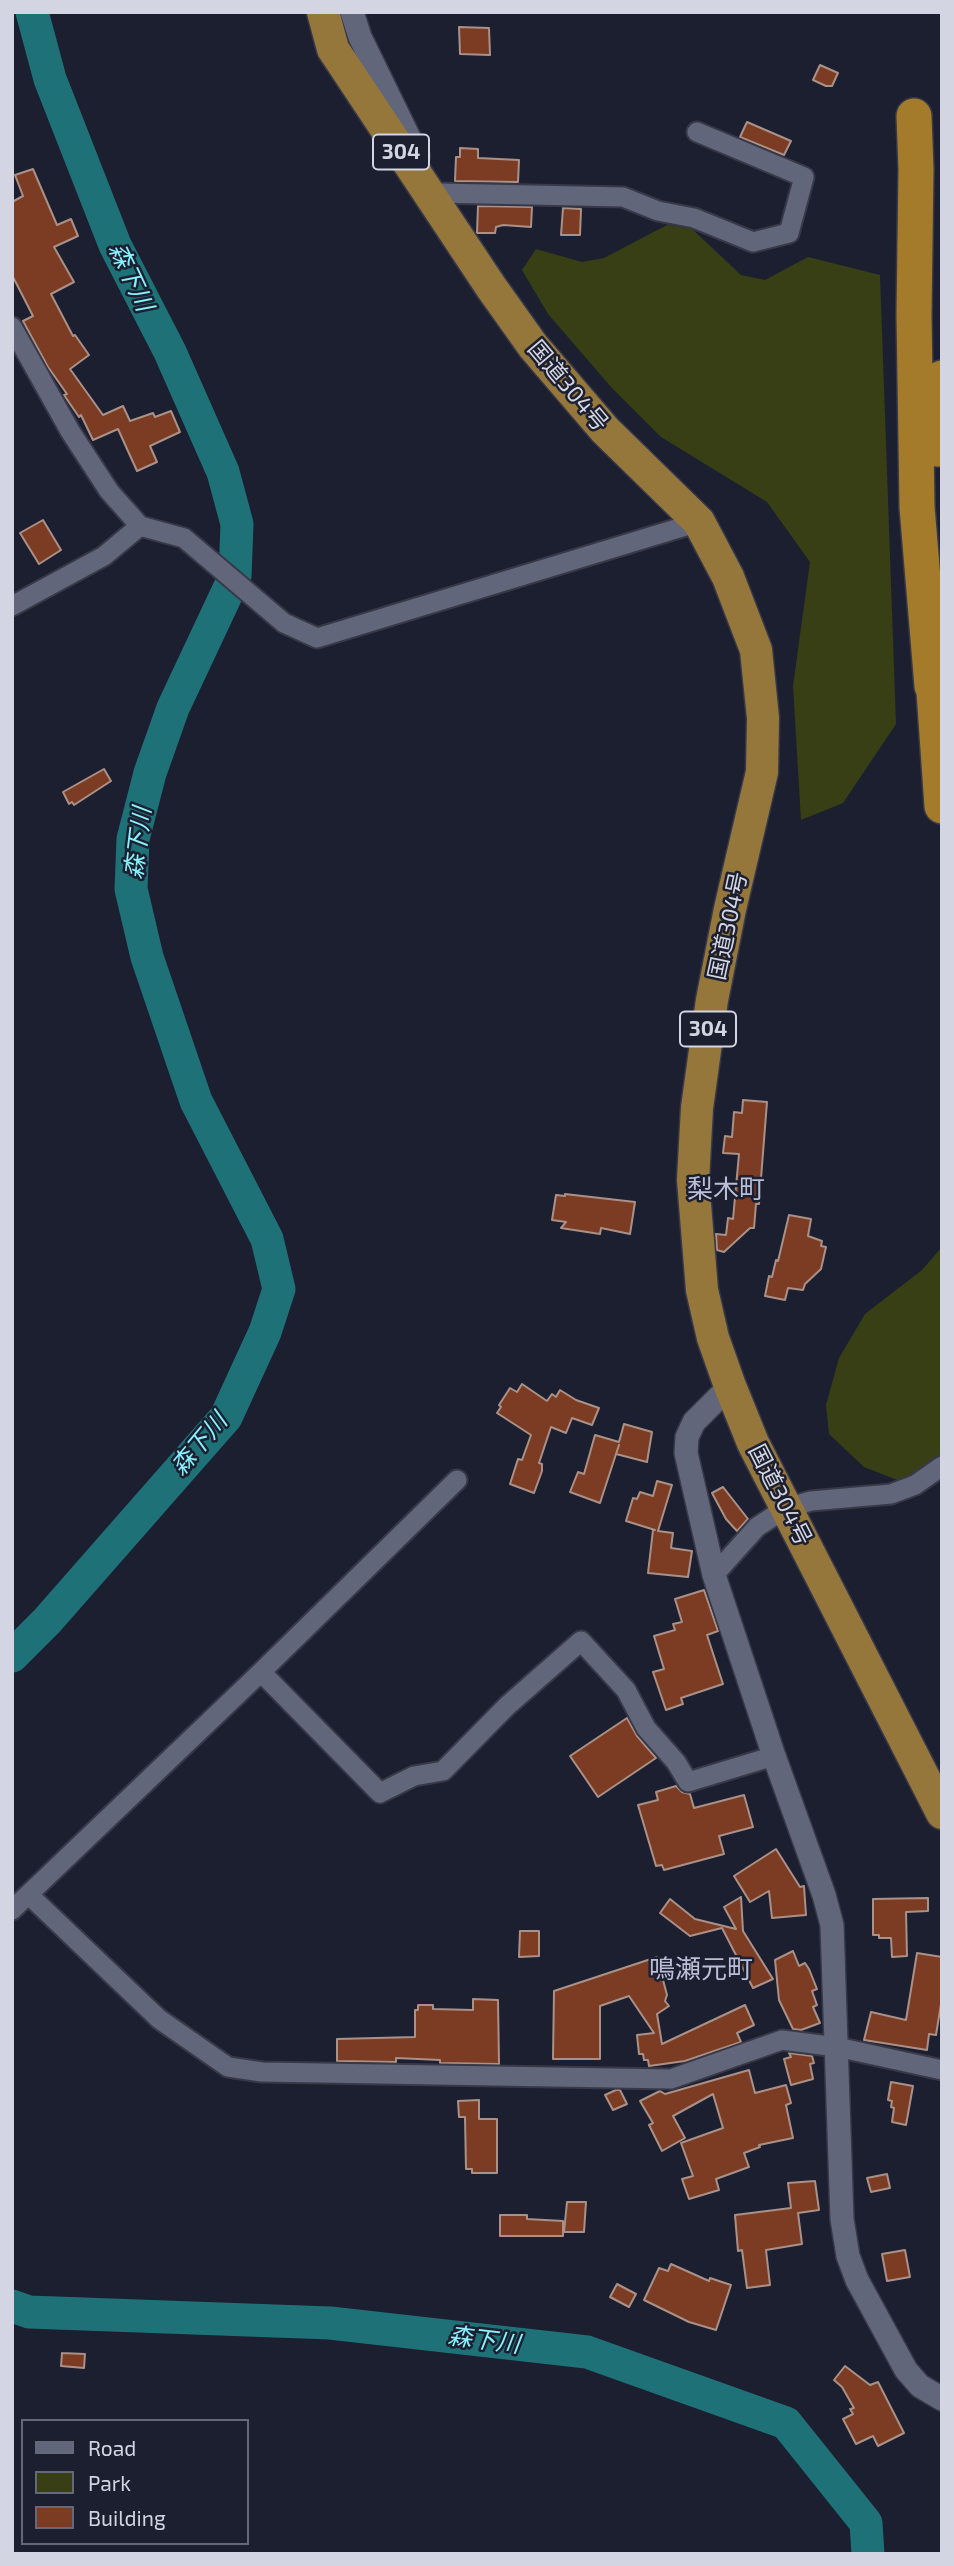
<!DOCTYPE html>
<html>
<head>
<meta charset="utf-8">
<style>
	body { margin:0 }
	#map { position:relative; width:954px; height:2566px; overflow:hidden; background:#1c1f30; font-family:"Exo 2",sans-serif }
	canvas { display:block }
	.frame { position:absolute; inset:0; border:14px solid #d3d6e2; pointer-events:none }
	.legend { position:absolute; left:21px; top:2419px; width:228px; height:126px; box-sizing:border-box; background:#1c1f30; border:2px solid #656877; margin:0; padding:9px 12px; list-style:none; font-size:21px; color:#d3d6e2 }
	.legend li { display:flex; align-items:center; gap:14px; height:35px }
	.legend b { width:35px; border:2px solid #656877 }
</style>
</head>
<body>
<div id="map">
<canvas width="954" height="2566"></canvas>
<div class="frame"></div>
<ul class="legend">
<li><b style="height:9px;background:#62667a"></b>Road</li>
<li><b style="height:19px;background:#383f15"></b>Park</li>
<li><b style="height:19px;background:#7b3c23"></b>Building</li>
</ul>
</div>
<script>
const context = document.querySelector('canvas').getContext('2d');
context.lineJoin = 'round';
function paint(path, color) {
  context.fillStyle = color;
  context.fill(path, 'evenodd');
}
function toPath(rows) {
  const path = new Path2D();
  for (const r of rows) {
    path.moveTo(r[0], r[1]);
    for (let i = 2; i < r.length; i += 2) path.lineTo(r[i], r[i + 1]);
  }
  return path;
}
function stroke(path, color, width, dash) {
  context.strokeStyle = color;
  context.lineWidth = width;
  context.lineCap = dash ? 'butt' : 'round';
  context.setLineDash(dash || []);
  context.stroke(path);
}
function write(font, color, halo, rows, align = 'center') {
  context.font = font + ' "Exo 2","Noto Sans JP",sans-serif';
  context.lineWidth = 5;
  context.setLineDash([]);
  context.textBaseline = 'middle';
  context.strokeStyle = halo;
  context.fillStyle = color;
  for (const [text, x, y, turn = 0] of rows) {
    context.save();
    context.translate(x, y);
    context.rotate((+turn || 0) * Math.PI / 180);
    context.textAlign = isNaN(turn) ? turn : align;
    if (halo) context.strokeText(text, 0, 0);
    context.fillText(text, 0, 0);
    context.restore();
  }
}
paint(toPath([
	[667,225,690,227,741,275,765,280,808,257,880,275,896,724,843,803,801,820,793,686,810,562,767,502,661,437,611,387,548,314,522,270,536,249,582,262,604,258],
	[942,1247,942,1480,910,1485,864,1467,829,1434,826,1405,839,1358,865,1314,922,1270]
]), '#383f15');
stroke(toPath([
	[12,1656,47,1621,226,1417,265,1332,279,1289,267,1239,196,1101,147,957,131,889,133,839,150,773,173,708,235,576,237,524,223,472,170,352,115,245,50,79,32,12],
	[12,2306,29,2312,330,2323,587,2352,786,2423,866,2523,868,2554]
]), '#1f7178', 33);
const building = toPath([
	[459,27,489,28,490,55,460,54,459,27],
	[820,65,838,73,832,86,826,86,813,80,820,65],
	[747,122,791,141,784,155,740,137,747,122],
	[460,148,478,149,478,158,519,160,518,182,455,181,456,157,460,157,460,148],
	[33,169,57,225,71,219,78,236,54,247,74,282,51,294,73,336,75,335,89,355,70,369,103,415,123,406,130,421,153,413,155,417,171,411,180,432,150,446,157,462,137,471,118,429,93,440,81,415,79,417,64,395,67,394,48,367,23,321,33,316,12,275,12,202,23,196,15,175,33,169],
	[478,206,532,207,531,227,503,225,496,227,495,233,477,233,478,206],
	[563,208,581,209,580,235,561,235,563,208],
	[43,520,61,550,39,564,20,533,43,520],
	[104,769,111,781,74,805,72,802,69,804,63,792,104,769],
	[743,1100,767,1102,759,1204,756,1204,754,1228,750,1228,724,1252,717,1250,716,1234,726,1235,728,1218,733,1219,739,1154,723,1153,725,1136,732,1137,734,1112,742,1113,743,1100],
	[565,1194,635,1202,630,1234,601,1228,600,1234,561,1228,566,1222,552,1220,556,1195,565,1196,565,1194],
	[789,1215,811,1219,808,1236,822,1241,821,1246,826,1247,821,1269,805,1284,803,1290,788,1288,785,1300,765,1296,769,1276,772,1277,776,1260,778,1261,789,1215],
	[522,1384,547,1401,552,1394,556,1397,560,1390,576,1400,599,1408,592,1425,572,1418,566,1433,551,1427,539,1463,542,1464,542,1471,534,1493,510,1484,518,1459,522,1460,531,1435,497,1413,501,1407,499,1405,510,1388,517,1392,522,1384],
	[624,1424,652,1432,647,1462,616,1454,619,1445,600,1503,570,1492,578,1472,584,1474,595,1435,619,1442,624,1424],
	[657,1481,672,1485,658,1531,673,1533,671,1548,692,1551,688,1577,648,1573,653,1530,655,1530,626,1521,633,1498,637,1499,640,1492,653,1496,657,1481],
	[723,1487,748,1519,737,1531,726,1519,712,1493,723,1487],
	[704,1590,718,1631,707,1635,723,1684,681,1698,683,1704,666,1710,653,1672,664,1669,654,1636,675,1630,673,1624,682,1622,675,1599,704,1590],
	[627,1718,637,1736,656,1758,598,1797,570,1756,627,1718],
	[676,1786,682,1792,690,1794,694,1808,744,1795,753,1827,719,1836,724,1854,664,1870,662,1865,656,1866,638,1805,658,1800,656,1792,676,1786],
	[776,1849,800,1887,804,1886,806,1915,772,1918,769,1891,750,1902,734,1876,776,1849],
	[741,1897,743,1931,773,1979,753,1988,722,1928,690,1936,660,1913,670,1899,695,1919,736,1929,724,1907,741,1897],
	[928,1898,928,1911,906,1912,907,1956,892,1957,891,1938,879,1938,879,1935,873,1935,873,1899,928,1898],
	[520,1931,539,1931,539,1956,519,1957,520,1931],
	[793,1951,799,1966,805,1963,809,1969,817,1989,812,1991,817,2005,813,2007,820,2023,801,2030,793,2029,779,2000,775,1960,793,1951],
	[917,1953,942,1957,942,1998,936,2035,929,2034,927,2050,864,2040,871,2012,906,2020,917,1953],
	[657,1957,667,1995,665,2001,669,2006,657,2014,662,2044,745,2005,754,2025,737,2033,741,2042,685,2061,649,2066,648,2060,644,2060,643,2054,639,2054,637,2035,654,2033,629,1996,600,2006,600,2059,553,2059,554,1991,657,1957],
	[473,1999,498,2000,499,2064,440,2063,440,2060,396,2058,396,2062,337,2061,337,2039,415,2037,415,2010,418,2010,418,2005,433,2005,433,2009,473,2010,473,1999],
	[789,2053,812,2056,814,2063,810,2064,813,2079,791,2085,784,2059,791,2057,789,2053],
	[749,2070,755,2093,786,2085,791,2103,786,2105,793,2138,759,2145,760,2147,744,2153,749,2167,716,2179,719,2190,689,2199,682,2179,693,2176,681,2143,723,2128,713,2094,673,2116,685,2138,662,2151,649,2125,653,2123,640,2101,660,2091,665,2094,749,2070],
	[891,2082,913,2086,906,2125,892,2122,894,2108,891,2107,892,2101,888,2100,891,2082],
	[616,2090,620,2090,627,2104,613,2110,605,2095,616,2090],
	[479,2100,479,2119,497,2119,497,2173,472,2173,472,2169,466,2169,465,2117,459,2117,458,2101,479,2100],
	[887,2174,890,2188,871,2192,867,2178,887,2174],
	[815,2181,819,2210,798,2213,802,2244,766,2250,770,2285,747,2288,742,2250,738,2251,735,2215,791,2208,788,2183,815,2181],
	[567,2202,586,2202,584,2232,564,2232,567,2202],
	[500,2215,527,2215,527,2219,563,2221,563,2236,500,2236,500,2215],
	[905,2250,910,2277,887,2281,882,2254,905,2250],
	[671,2264,709,2281,710,2278,731,2285,716,2330,689,2322,644,2300,659,2268,668,2271,671,2264],
	[617,2284,636,2294,629,2307,610,2297,617,2284],
	[62,2353,85,2354,84,2368,61,2366,62,2353],
	[845,2366,870,2385,878,2382,904,2433,878,2446,873,2436,856,2444,843,2419,853,2414,850,2409,854,2408,842,2387,834,2380,845,2366]
]);
paint(building, '#7b3c23');
stroke(building, '#aa9188', 2);
const minor = toPath([
	[438,193,623,197,658,211,694,218,753,242,789,233,804,177,697,132],
	[12,327,70,431,109,491,140,526,184,538,284,623,317,638,699,522],
	[12,606,104,556,140,526],
	[714,1575,757,1527,786,1508,811,1501,891,1494,915,1485,942,1466],
	[261,1672,380,1793,414,1776,443,1771,507,1706,581,1641,626,1690,646,1728,676,1762,688,1782,774,1756],
	[29,1895,159,2019,228,2067,262,2072,671,2079,782,2040,837,2047,942,2070],
	[12,1910,261,1672,457,1480]
]);
const tertiary = toPath([
	[352,12,360,37,418,156],
	[730,1386,694,1422,687,1437,686,1453,714,1575,774,1756,824,1895,832,1925,842,2219,848,2256,857,2280,906,2370,920,2386,942,2399]
]);
const trunk = toPath([
	[323,12,333,49,491,287,533,346,605,430,699,522,728,577,756,650,763,718,762,772,730,909,712,1000,697,1108,693,1180,702,1290,713,1338,730,1386,753,1443,942,1813]
]);
const motorway = toPath([
	[914,116,916,169,914,315,917,507,932,686],
	[938,449,942,378],
	[932,663,942,806]
]);
stroke(minor, '#383948', 23);
stroke(tertiary, '#383948', 26);
stroke(trunk, '#383948', 35);
stroke(motorway, '#383948', 38);
stroke(minor, '#62667a', 19);
stroke(tertiary, '#62667a', 23);
stroke(trunk, '#96773b', 32);
stroke(motorway, '#a37b2b', 35);
for (const [x, y, w] of [
	[401,152,56],
	[708,1029,56]
]) {
  const box = new Path2D();
  box.roundRect(x - w / 2, y - 17.5, w, 35, 5);
  context.fillStyle = '#1c1f30';
  context.fill(box);
  stroke(box, '#d3d6e2', 2);
}
write('bold 21px', '#d3d6e2', null, [
	["304",401,152],
	["304",708,1029]
]);
write('23px', '#d3d6e2', '#1c1f30', [
	["国道304号",568,386,50],
	["国道304号",728,926,-78],
	["国道304号",780,1495,63]
]);
write('italic 24px', '#87f2fd', '#1c1f30', [
	["森下川",131,277,65],
	["森下川",138,843,-83],
	["森下川",199,1444,-50],
	["森下川",484,2340,7]
]);
write('26px', '#babed6', '#1c1f30', [
	["梨木町",726,1189],
	["鳴瀬元町",701,1969]
]);
</script>
</body>
</html>
